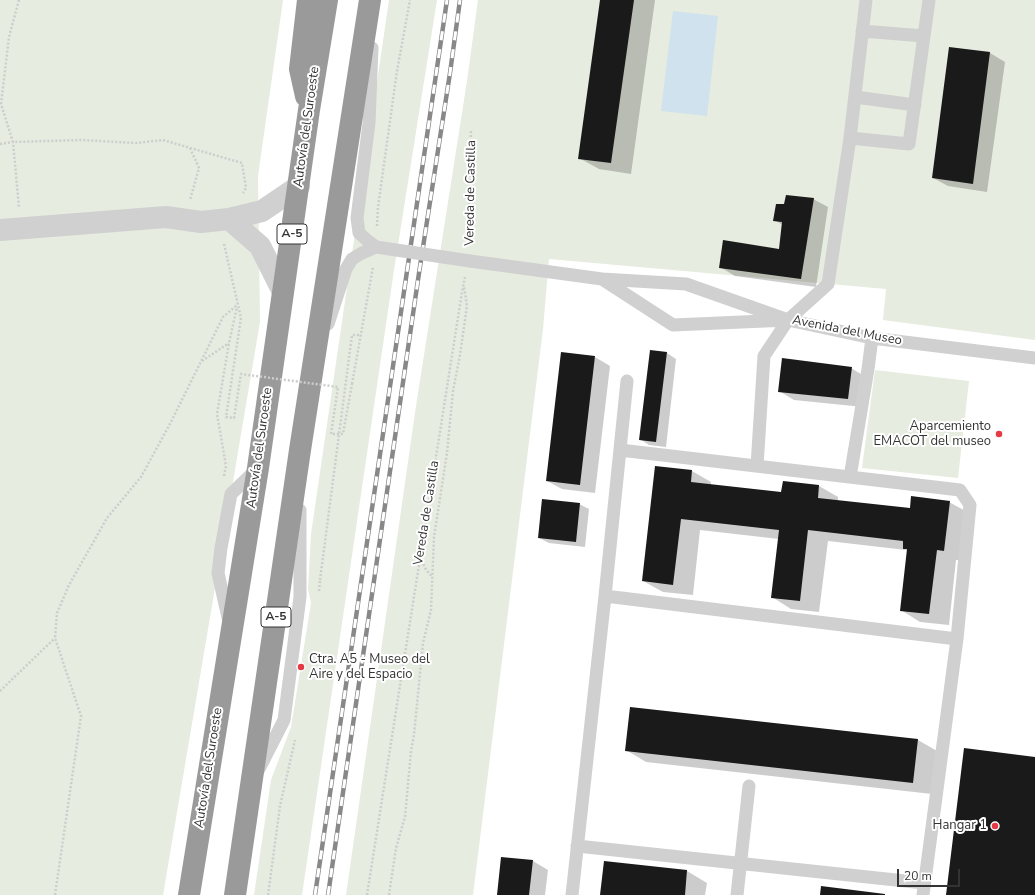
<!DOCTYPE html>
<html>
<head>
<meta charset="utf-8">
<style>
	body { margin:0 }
	#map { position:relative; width:1035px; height:895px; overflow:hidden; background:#fff; font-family:"Nunito Sans",sans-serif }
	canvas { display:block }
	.scale { position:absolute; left:897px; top:869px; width:63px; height:18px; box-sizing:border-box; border:2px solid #333; border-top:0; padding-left:5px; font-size:12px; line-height:14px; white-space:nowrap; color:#333; -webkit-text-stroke:3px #fff; paint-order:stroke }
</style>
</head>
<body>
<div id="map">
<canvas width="1035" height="895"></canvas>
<div class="scale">20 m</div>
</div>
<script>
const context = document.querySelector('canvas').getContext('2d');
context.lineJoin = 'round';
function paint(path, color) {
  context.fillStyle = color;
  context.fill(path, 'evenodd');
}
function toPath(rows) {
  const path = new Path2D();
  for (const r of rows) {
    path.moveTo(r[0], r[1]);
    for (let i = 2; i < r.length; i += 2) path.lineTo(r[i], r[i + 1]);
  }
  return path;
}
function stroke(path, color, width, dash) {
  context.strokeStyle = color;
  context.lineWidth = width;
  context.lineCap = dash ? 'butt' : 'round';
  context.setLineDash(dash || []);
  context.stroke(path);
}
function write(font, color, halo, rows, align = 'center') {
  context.font = font + ' "Nunito Sans",sans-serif';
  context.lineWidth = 4;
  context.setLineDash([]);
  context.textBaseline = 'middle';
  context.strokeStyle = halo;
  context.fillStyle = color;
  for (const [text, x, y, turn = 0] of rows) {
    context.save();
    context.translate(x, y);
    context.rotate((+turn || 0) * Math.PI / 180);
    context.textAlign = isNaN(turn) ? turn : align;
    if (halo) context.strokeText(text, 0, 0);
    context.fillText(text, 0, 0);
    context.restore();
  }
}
paint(toPath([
	[0,0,283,0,258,176,260,322,163,895,0,895],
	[389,0,437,0,394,270,302,895,254,895,271,780,291,727,311,603,308,589,311,534],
	[478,0,1035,0,1035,340,883,320,886,289,549,259,543,329,473,895,346,895,416,406,467,81],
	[875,370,969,381,958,478,862,468]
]), '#e6ecdf');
paint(toPath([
	[673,11,718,16,707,116,661,111]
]), '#cfe2ee');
paint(toPath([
	[601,0,655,0,631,174,599,169,579,158],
	[950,48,990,53,1005,62,987,192,948,186,933,178],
	[813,199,828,207,816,287,735,276,720,267,780,250,783,225,774,220],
	[667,353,676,359,666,447,649,445,640,439],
	[595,357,610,366,595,493,562,489,547,481],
	[851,368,866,377,863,407,794,400,779,391],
	[692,471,711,482,711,485,782,493,819,486,838,497,838,501,910,509,949,502,969,513,963,561,956,560,949,625,920,622,901,610,908,551,906,550,828,541,819,612,791,609,772,597,779,539,700,530,693,595,663,592,643,581],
	[579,504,589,509,585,547,549,543,539,538],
	[918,740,937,751,932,794,646,762,626,750],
	[533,861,548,870,545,895,498,895],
	[605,862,687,871,707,883,705,895,601,895]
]), '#0003');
paint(toPath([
	[600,0,634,0,611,163,578,159],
	[949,47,990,52,973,184,932,178],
	[786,195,814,198,801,279,719,268,723,240,779,249,782,222,773,221,776,204,784,204],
	[650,350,667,352,656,442,639,440],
	[561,352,595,356,580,485,546,481],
	[782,358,852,367,848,399,778,392],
	[655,466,692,470,691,482,781,492,783,481,819,485,818,498,910,508,911,496,950,501,944,551,937,550,929,614,900,611,907,549,903,549,903,541,808,530,800,601,771,598,779,530,681,519,673,585,642,581],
	[542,499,580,503,576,542,538,538],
	[630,707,918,739,913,783,625,751],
	[964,748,1035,757,1035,895,946,895],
	[501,857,533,860,529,895,497,895],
	[604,861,687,870,685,895,600,895],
	[821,886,885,894,885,895,820,895]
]), '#1a1a1a');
stroke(toPath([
	[19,0,9,37,1,104,13,142,82,140,136,143,163,140,242,163,246,188,243,193],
	[0,144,13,142,19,208],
	[190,148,199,168,190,200],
	[377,226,378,207,397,71,410,0],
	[224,244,241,318],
	[470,245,469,205,471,130],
	[202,361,229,343],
	[352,384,373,267],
	[224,476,226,466,217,414,229,343,237,307],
	[420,557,425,568,432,577],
	[320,580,352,335,361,335],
	[319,591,320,580],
	[0,691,55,638],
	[55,895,81,716,55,638,57,613,69,585,107,518,141,477,171,422,223,317,237,305],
	[268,895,280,806,295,740],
	[367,895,462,292,465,277],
	[389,895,396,848,405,817,411,751,414,735,423,643,431,610,434,537,447,453,453,391,460,355,467,306,464,286]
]), '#cdcdcd', 2.5, [2, 2]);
stroke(toPath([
	[862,31,924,36],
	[372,48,369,123,357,218,359,233,368,241,376,247],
	[855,97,915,105],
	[850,138,909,144,929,0],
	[470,261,602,279,673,325,788,320,872,338,1035,358],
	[602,279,686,284,788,320,828,284,850,138,866,0],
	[328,324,346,269,352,259,362,253,376,247],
	[620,450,960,490,970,505,957,639,923,895],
	[757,466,764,356,788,320],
	[850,477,868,369,872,338],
	[605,596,957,639],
	[229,622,218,573,221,548,231,494,257,469],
	[259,769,284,720,300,597,300,510],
	[577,846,924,883],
	[572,895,605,596,627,381],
	[737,895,749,786]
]), '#d0d0d0', 13);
stroke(toPath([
	[229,219,260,246,283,292],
	[0,230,166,217,201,222,229,219,262,211,299,186]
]), '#d0d0d0', 22);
stroke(toPath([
	[306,96,300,69,308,0],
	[189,895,258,468,309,110,327,0],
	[235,895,300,450,370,0]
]), '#9a9a9a', 22);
const rail = toPath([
	[315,895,447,0],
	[328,895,419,273,450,73,460,0]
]);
stroke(rail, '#888', 4.5);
stroke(rail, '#fff', 3, [9]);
stroke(toPath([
	[241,318,226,417,234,418,241,374,338,387,331,434,343,434,352,384]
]), '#cdcdcd', 2.5, [2, 2]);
stroke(toPath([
	[376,247,470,261]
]), '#d0d0d0', 13);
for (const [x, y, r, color] of [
	[999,434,4,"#e63946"],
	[301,667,4,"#e63946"],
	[995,826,4,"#e63946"]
]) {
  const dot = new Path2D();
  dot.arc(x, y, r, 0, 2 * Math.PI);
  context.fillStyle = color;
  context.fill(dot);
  stroke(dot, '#fff', 1.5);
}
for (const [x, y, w] of [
	[292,234,30],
	[276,617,30]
]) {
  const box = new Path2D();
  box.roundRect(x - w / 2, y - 10, w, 20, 3);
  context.fillStyle = '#fff';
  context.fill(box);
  stroke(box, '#333', 1);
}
write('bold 12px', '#333', null, [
	["A-5",292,234],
	["A-5",276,617]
]);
write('13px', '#333', '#fff', [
	["Autovía del Suroeste",307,127,-82],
	["Vereda de Castilla",471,193,-89],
	["Avenida del Museo",847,331,11],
	["Autovía del Suroeste",260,448,-82],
	["Vereda de Castilla",427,513,-81],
	["Autovía del Suroeste",209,768,-81]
]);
write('13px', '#333', '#fff', [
	["Aparcemiento",991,427],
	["EMACOT del museo",991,442],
	["Ctra. A5 - Museo del",309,660,"left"],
	["Aire y del Espacio",309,675,"left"],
	["Hangar 1",987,826]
], 'right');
</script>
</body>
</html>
